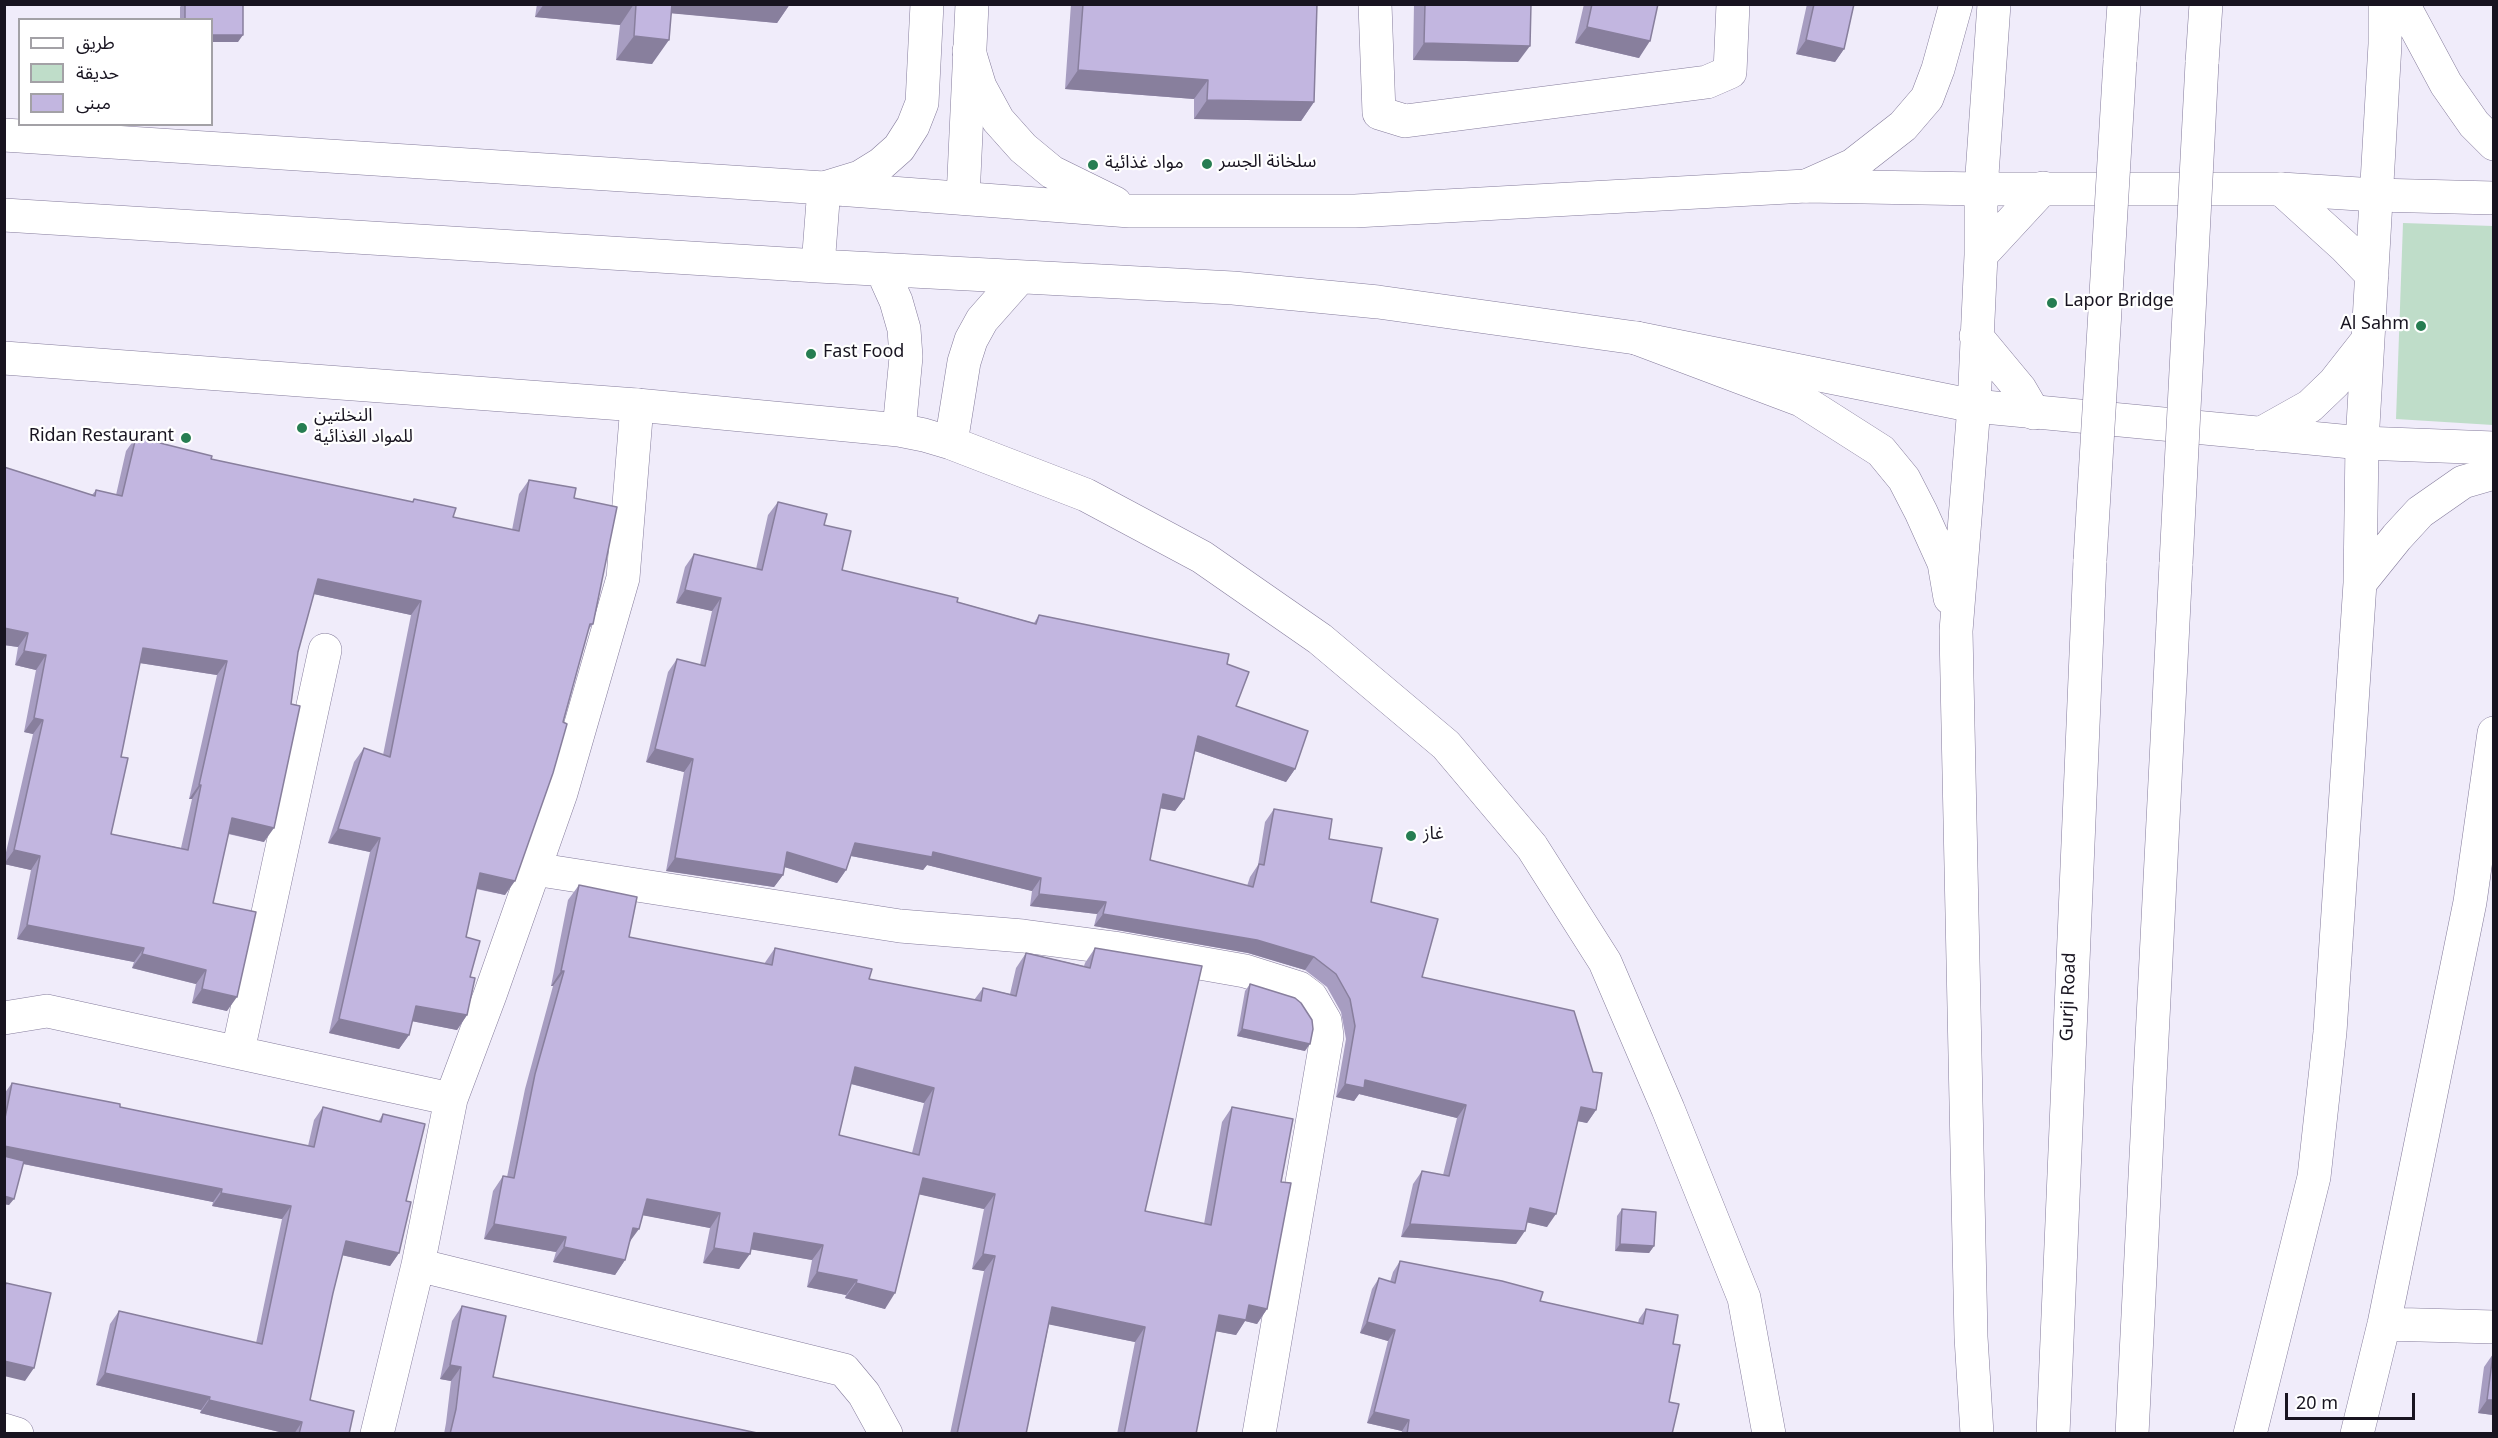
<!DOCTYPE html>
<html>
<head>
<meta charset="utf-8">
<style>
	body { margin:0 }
	#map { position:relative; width:2498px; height:1438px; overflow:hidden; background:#f0ecfa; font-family:Georgia,"Noto Sans Arabic",serif }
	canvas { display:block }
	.frame { position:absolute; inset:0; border:6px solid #181420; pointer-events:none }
	.legend { position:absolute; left:18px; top:18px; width:195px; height:108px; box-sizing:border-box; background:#fff; border:2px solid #a3a1a6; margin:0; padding:8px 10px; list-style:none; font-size:18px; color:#181420 }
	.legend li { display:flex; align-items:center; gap:12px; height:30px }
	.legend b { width:30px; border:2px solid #a3a1a6 }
	.scale { position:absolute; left:2285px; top:1393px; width:130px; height:27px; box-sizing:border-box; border:3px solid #181420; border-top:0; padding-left:8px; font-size:18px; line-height:21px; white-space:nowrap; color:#181420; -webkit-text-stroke:4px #fff; paint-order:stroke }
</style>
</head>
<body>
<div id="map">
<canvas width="2498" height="1438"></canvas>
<div class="frame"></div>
<ul class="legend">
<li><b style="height:8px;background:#fff"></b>طريق</li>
<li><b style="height:16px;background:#bfddc9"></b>حديقة</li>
<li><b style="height:16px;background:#c2b6e0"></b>مبنى</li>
</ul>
<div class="scale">20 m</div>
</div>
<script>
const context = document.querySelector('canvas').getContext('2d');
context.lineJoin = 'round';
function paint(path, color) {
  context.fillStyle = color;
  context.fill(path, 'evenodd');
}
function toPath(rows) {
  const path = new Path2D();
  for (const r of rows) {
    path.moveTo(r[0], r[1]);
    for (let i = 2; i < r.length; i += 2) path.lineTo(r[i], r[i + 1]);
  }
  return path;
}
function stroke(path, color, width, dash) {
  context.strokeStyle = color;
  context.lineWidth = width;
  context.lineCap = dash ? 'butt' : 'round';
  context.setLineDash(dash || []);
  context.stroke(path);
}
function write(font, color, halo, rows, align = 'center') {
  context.font = font + ' Georgia,"Noto Sans Arabic",serif';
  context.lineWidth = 4.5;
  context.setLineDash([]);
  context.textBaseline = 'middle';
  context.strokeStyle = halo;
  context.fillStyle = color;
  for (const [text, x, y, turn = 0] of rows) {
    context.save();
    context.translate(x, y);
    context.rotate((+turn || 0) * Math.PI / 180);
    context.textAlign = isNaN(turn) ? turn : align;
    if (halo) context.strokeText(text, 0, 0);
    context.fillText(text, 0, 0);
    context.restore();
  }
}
paint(toPath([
	[2403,223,2493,226,2493,425,2396,419]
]), '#bfddc9');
const street = toPath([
	[1375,4,1379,113,1405,121,1707,82,1730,72,1733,4],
	[824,188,860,177,881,164,899,148,913,126,922,103,927,4],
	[963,198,972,4],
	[534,869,900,926,1023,936,1114,948,1245,971,1299,988,1311,997,1325,1021,1327,1036,1259,1434],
	[4,1018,47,1011,451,1099],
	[238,1051,325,650],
	[418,1265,844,1370,864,1394,886,1434],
	[2384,1324,2494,1327],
	[4,1430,17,1434],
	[377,1434,418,1265,451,1099,490,995,561,793,623,578,637,405],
	[2357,1434,2384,1324,2470,902,2494,733]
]);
const secondary = toPath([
	[969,51,980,87,998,120,1023,148,1052,172,1115,203],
	[4,135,824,188,1130,211,1355,211,1806,186,1981,189,2281,189,2375,195,2494,198],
	[4,215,818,266,1233,288,1378,302,1636,338,1974,406,2362,443,2494,448],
	[818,266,824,188],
	[882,270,896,301,904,329,906,357,899,430],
	[4,358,637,405,899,430,924,435,951,443,1086,495,1202,557,1320,639,1446,745,1532,847,1605,962,1668,1109,1744,1298,1769,1434],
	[951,443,964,362,971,340,982,320,1020,277]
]);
const highway = toPath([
	[2403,4,2446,84,2474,124,2494,144],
	[2120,61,2124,4],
	[2202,63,2206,4],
	[1806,186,1853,165,1903,126,1927,98,1938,69,1956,4],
	[2281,189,2345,247,2372,275],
	[1981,255,2043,188],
	[1976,336,2020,389,2034,413],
	[1636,338,1801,400,1881,451,1904,479,1921,512,1944,563,1950,598],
	[2260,434,2310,406,2334,383,2367,341],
	[2360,583,2397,537,2420,512,2463,482,2494,473],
	[1977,1434,1971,1337,1956,631,1974,406,1981,255,1981,189,1994,4],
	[2053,1434,2090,560],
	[2132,1434,2176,563],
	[2250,1434,2314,1177,2330,1032,2360,583,2362,443,2385,44,2385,4]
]);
stroke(street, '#857c9c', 34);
stroke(secondary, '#857c9c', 34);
stroke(highway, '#857c9c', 34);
stroke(street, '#fff', 33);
stroke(secondary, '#fff', 33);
stroke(highway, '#fff', 33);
const highwayBridge = toPath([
	[2090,560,2120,61],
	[2176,563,2202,63]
]);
stroke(highwayBridge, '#857c9c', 34, []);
stroke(highwayBridge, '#fff', 33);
paint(toPath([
	[182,4,243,4,238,42,212,42,212,20,180,20,180,7],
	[537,4,790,4,777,23,672,13,652,64,616,60,620,25,535,17],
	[1071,4,1317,4,1314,102,1301,121,1194,119,1194,99,1065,89],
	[1414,4,1531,4,1518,62,1413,60],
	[1584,4,1658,4,1639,58,1575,43],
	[1807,4,1854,4,1844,49,1835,62,1796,54],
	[136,437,211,459,412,502,414,499,453,517,512,530,519,494,529,480,574,498,593,624,588,630,505,895,476,889,466,937,470,977,467,1015,457,1030,412,1021,409,1035,399,1049,329,1033,370,852,328,843,354,762,364,748,383,755,411,615,314,594,298,652,264,842,228,834,213,903,227,1011,192,1003,196,984,132,968,134,962,17,939,31,870,4,864,4,861,33,734,24,732,36,670,15,665,18,647,4,645,4,467,92,495,96,490,116,495,126,451],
	[140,663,217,675,189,799,192,799,181,848,111,834,121,757],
	[778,502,824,525,842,570,1034,623,1039,615,1227,664,1236,706,1295,769,1286,782,1195,751,1184,799,1175,811,1160,808,1150,860,1247,886,1250,877,1258,865,1265,822,1274,809,1329,839,1422,977,1596,1110,1587,1123,1578,1121,1547,1227,1527,1222,1516,1244,1401,1237,1413,1184,1422,1171,1443,1175,1457,1118,1359,1094,1354,1101,1336,1097,1346,1039,1341,1012,1327,987,1305,970,1248,953,1094,926,1097,914,1030,906,1032,891,927,865,923,870,851,856,846,870,837,883,784,867,783,875,774,887,666,871,684,772,646,762,668,672,677,659,700,665,712,611,676,603,685,567,694,554,756,569,768,515],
	[579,885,629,937,764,964,775,948,869,979,974,1000,983,988,1010,994,1016,968,1026,953,1084,966,1085,963,1095,948,1145,1211,1204,1224,1222,1122,1232,1107,1281,1182,1267,1309,1257,1324,1245,1321,1236,1335,1216,1331,1196,1434,1117,1434,1135,1342,1049,1324,1026,1434,950,1434,984,1271,972,1269,984,1209,919,1194,885,1309,845,1298,846,1295,807,1287,812,1260,751,1249,739,1269,703,1263,710,1228,643,1215,629,1244,625,1260,615,1275,553,1262,556,1252,484,1239,493,1191,503,1176,507,1177,525,1089,553,986,551,986,568,900],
	[851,1084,924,1103,912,1153,839,1135],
	[1250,984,1305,1051,1237,1036,1245,991],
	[12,1083,120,1107,308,1146,314,1120,323,1107,378,1122,383,1114,406,1201,399,1253,390,1266,342,1255,333,1293,310,1400,349,1434,288,1434,200,1413,201,1410,96,1385,110,1324,119,1311,256,1343,282,1219,212,1206,213,1202,23,1164,9,1205,4,1204,4,1094],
	[1622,1209,1654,1246,1649,1253,1615,1251,1617,1216],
	[1400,1261,1540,1301,1638,1323,1639,1319,1646,1309,1673,1344,1669,1402,1672,1434,1401,1434,1402,1431,1367,1423,1388,1341,1360,1333,1372,1289,1379,1278,1390,1282,1393,1272],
	[462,1306,493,1377,762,1434,444,1434,446,1423,451,1381,440,1379,452,1321],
	[2493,1354,2493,1415,2478,1413,2484,1367]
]), '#a79dc1');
paint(toPath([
	[544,4,634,4,620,25,535,17],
	[662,4,790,4,777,23,657,12],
	[1587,27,1650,41,1639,58,1575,43],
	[212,35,243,35,238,42,212,42],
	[634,36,669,40,652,64,616,60],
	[1806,40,1844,49,1835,62,1796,54],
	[1424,43,1530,46,1518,62,1413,60],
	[1078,70,1208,80,1194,99,1065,89],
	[1207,100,1314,102,1301,121,1194,119],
	[318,579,421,601,411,615,309,593],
	[685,590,721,598,712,611,676,603],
	[4,628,28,633,18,647,4,645],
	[143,648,227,661,217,675,133,662],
	[24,651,46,655,36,670,15,665],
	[34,718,43,720,33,734,24,732],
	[1198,736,1295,769,1286,782,1189,749],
	[655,749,693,759,684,772,646,762],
	[199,785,201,785,192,799,189,799],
	[1163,794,1184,799,1175,811,1154,807],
	[232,818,274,828,264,842,222,832],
	[338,829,380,838,370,852,328,843],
	[855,843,933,852,1041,878,1032,891,927,865,923,870,846,855],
	[14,850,40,856,31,870,4,864],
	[787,852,846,870,837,883,778,865],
	[675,858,783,875,774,887,666,871],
	[480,873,515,881,505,895,470,887],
	[1039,894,1106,902,1097,914,1030,906],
	[1103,914,1257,940,1314,957,1305,970,1248,953,1094,926],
	[27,925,144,948,134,962,17,939],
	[142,954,206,970,196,984,132,968],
	[561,971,564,971,553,986,551,986],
	[202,989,237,997,227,1011,192,1003],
	[416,1006,467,1015,457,1030,406,1020],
	[339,1019,409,1035,399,1049,329,1033],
	[1242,1029,1310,1044,1305,1051,1237,1036],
	[855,1067,934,1088,924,1103,844,1082],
	[1365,1080,1466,1105,1457,1118,1359,1094,1354,1101,1336,1097,1345,1084],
	[1581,1107,1596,1110,1587,1123,1572,1120],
	[4,1146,222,1189,213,1202,4,1160],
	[923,1178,995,1194,984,1209,913,1193],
	[221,1193,291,1206,282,1219,212,1206],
	[4,1196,14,1199,9,1205,4,1204],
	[647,1199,720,1213,710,1228,636,1214],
	[1530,1208,1556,1214,1547,1227,1521,1221],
	[494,1224,566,1237,556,1252,484,1239],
	[1410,1224,1525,1231,1516,1244,1401,1237],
	[633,1228,639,1229,628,1244],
	[754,1233,823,1245,812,1260,743,1248],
	[346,1241,399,1253,390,1266,337,1254],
	[1620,1244,1654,1246,1649,1253,1615,1251],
	[564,1247,625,1260,615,1275,553,1262],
	[714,1248,750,1254,739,1269,703,1263],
	[983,1254,995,1256,984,1271,972,1269],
	[817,1272,857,1280,846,1295,807,1287],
	[856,1283,895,1293,885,1309,845,1298],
	[1249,1305,1267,1309,1257,1324,1245,1321,1236,1335,1209,1330,1219,1315],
	[1052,1307,1145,1327,1135,1342,1042,1323],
	[1367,1322,1395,1330,1388,1341,1360,1333],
	[4,1361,34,1368,25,1381,4,1376],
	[450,1365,461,1367,451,1381,440,1379],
	[105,1373,210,1397,201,1410,96,1385],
	[209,1400,302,1422,294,1434,288,1434,200,1413],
	[2487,1400,2493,1400,2493,1415,2478,1413],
	[1374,1412,1409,1420,1402,1431,1367,1423]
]), '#887f9d');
const building = toPath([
	[185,4,243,4,243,35,212,35,212,20,185,20,185,4],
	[636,4,672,4,669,40,634,36,636,4],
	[1083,4,1317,4,1314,102,1207,100,1208,80,1078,70,1083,4],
	[1425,4,1531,4,1530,46,1424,43,1425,4],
	[1592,4,1658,4,1650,41,1587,27,1592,4],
	[1814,4,1854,4,1844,49,1806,40,1814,4],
	[136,437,212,456,211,459,413,502,414,499,456,508,453,517,519,531,529,480,576,488,574,498,617,507,593,624,590,624,563,722,567,724,553,773,515,881,480,873,466,937,480,941,470,977,475,978,467,1015,416,1006,409,1035,339,1019,380,838,338,829,364,748,390,757,421,601,318,579,298,652,291,704,300,706,274,828,232,818,213,903,256,912,237,997,202,989,206,970,142,954,144,948,27,925,40,856,14,850,43,720,34,718,46,655,24,651,28,633,4,628,4,467,95,496,96,490,122,496,136,437],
	[143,648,227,661,199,785,201,785,188,850,111,834,128,758,121,757,143,648],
	[778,502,827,514,824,525,851,531,842,570,958,598,957,602,1036,624,1039,615,1229,654,1227,664,1249,672,1236,706,1308,731,1295,769,1198,736,1184,799,1163,794,1150,860,1253,887,1259,864,1264,865,1274,809,1332,819,1329,839,1382,848,1371,902,1438,919,1422,977,1574,1011,1593,1072,1602,1073,1596,1110,1581,1107,1556,1214,1530,1208,1525,1231,1410,1224,1422,1171,1449,1176,1466,1105,1365,1080,1364,1088,1345,1084,1355,1026,1350,999,1336,974,1314,957,1257,940,1103,914,1106,902,1039,894,1041,878,933,852,932,857,855,843,846,870,787,852,783,875,675,858,693,759,655,749,677,659,705,666,721,598,685,590,694,554,762,570,778,502],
	[579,885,637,897,629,937,772,965,775,948,872,969,869,979,981,1001,983,988,1016,996,1026,953,1090,968,1095,948,1202,966,1145,1211,1211,1225,1232,1107,1293,1119,1281,1182,1291,1183,1267,1309,1249,1305,1246,1320,1219,1315,1196,1434,1124,1434,1145,1327,1052,1307,1026,1434,957,1434,995,1256,983,1254,995,1194,923,1178,895,1293,856,1283,857,1280,817,1272,823,1245,754,1233,750,1254,714,1248,720,1213,647,1199,639,1229,633,1228,625,1260,564,1247,566,1237,494,1224,503,1176,514,1178,535,1074,564,971,561,971,579,885],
	[855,1067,934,1088,919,1155,839,1135,855,1067],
	[1250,984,1295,998,1301,1003,1312,1020,1313,1029,1310,1044,1242,1029,1250,984],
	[12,1083,120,1104,120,1107,314,1147,323,1107,381,1122,383,1114,425,1124,406,1201,411,1202,399,1253,346,1241,333,1293,310,1400,354,1411,349,1434,299,1434,302,1422,209,1400,210,1397,105,1373,119,1311,262,1344,291,1206,221,1193,222,1189,4,1146,4,1123,12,1083],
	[4,1156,24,1161,14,1199,4,1196,4,1156],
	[1622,1209,1656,1212,1654,1246,1620,1244,1622,1209],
	[1400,1261,1502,1281,1543,1292,1540,1301,1643,1324,1646,1309,1678,1315,1673,1344,1680,1345,1669,1402,1679,1404,1672,1434,1407,1434,1409,1420,1374,1412,1395,1330,1367,1322,1379,1278,1395,1283,1400,1261],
	[6,1283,51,1293,34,1368,4,1361,4,1289,6,1283],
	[462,1306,506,1316,493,1377,762,1434,450,1434,456,1409,461,1367,450,1365,462,1306],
	[2493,1354,2493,1400,2487,1400,2493,1354]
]);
paint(building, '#c2b6e0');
stroke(building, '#887f9d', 1.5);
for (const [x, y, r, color] of [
	[1207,164,6,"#267d51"],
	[1093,165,6,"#267d51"],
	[2052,303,6,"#267d51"],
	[2421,326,6,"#267d51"],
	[811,354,6,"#267d51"],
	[302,428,6,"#267d51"],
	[186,438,6,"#267d51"],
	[1411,836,6,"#267d51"]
]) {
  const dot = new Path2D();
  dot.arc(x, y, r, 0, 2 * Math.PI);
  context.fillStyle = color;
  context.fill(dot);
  stroke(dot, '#fff', 2);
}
write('18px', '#181420', '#fff', [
	["سلخانة الجسر",1219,164],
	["مواد غذائية",1105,165],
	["Lapor Bridge",2064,303],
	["Al Sahm",2409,326,"right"],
	["Fast Food",823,354],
	["النخلتين",314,418],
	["للمواد الغذائية",314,439],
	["Ridan Restaurant",174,438,"right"],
	["غاز",1423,836]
], 'left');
write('18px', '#181420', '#fff', [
	["Gurji Road",2071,997,-88]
]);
</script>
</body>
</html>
